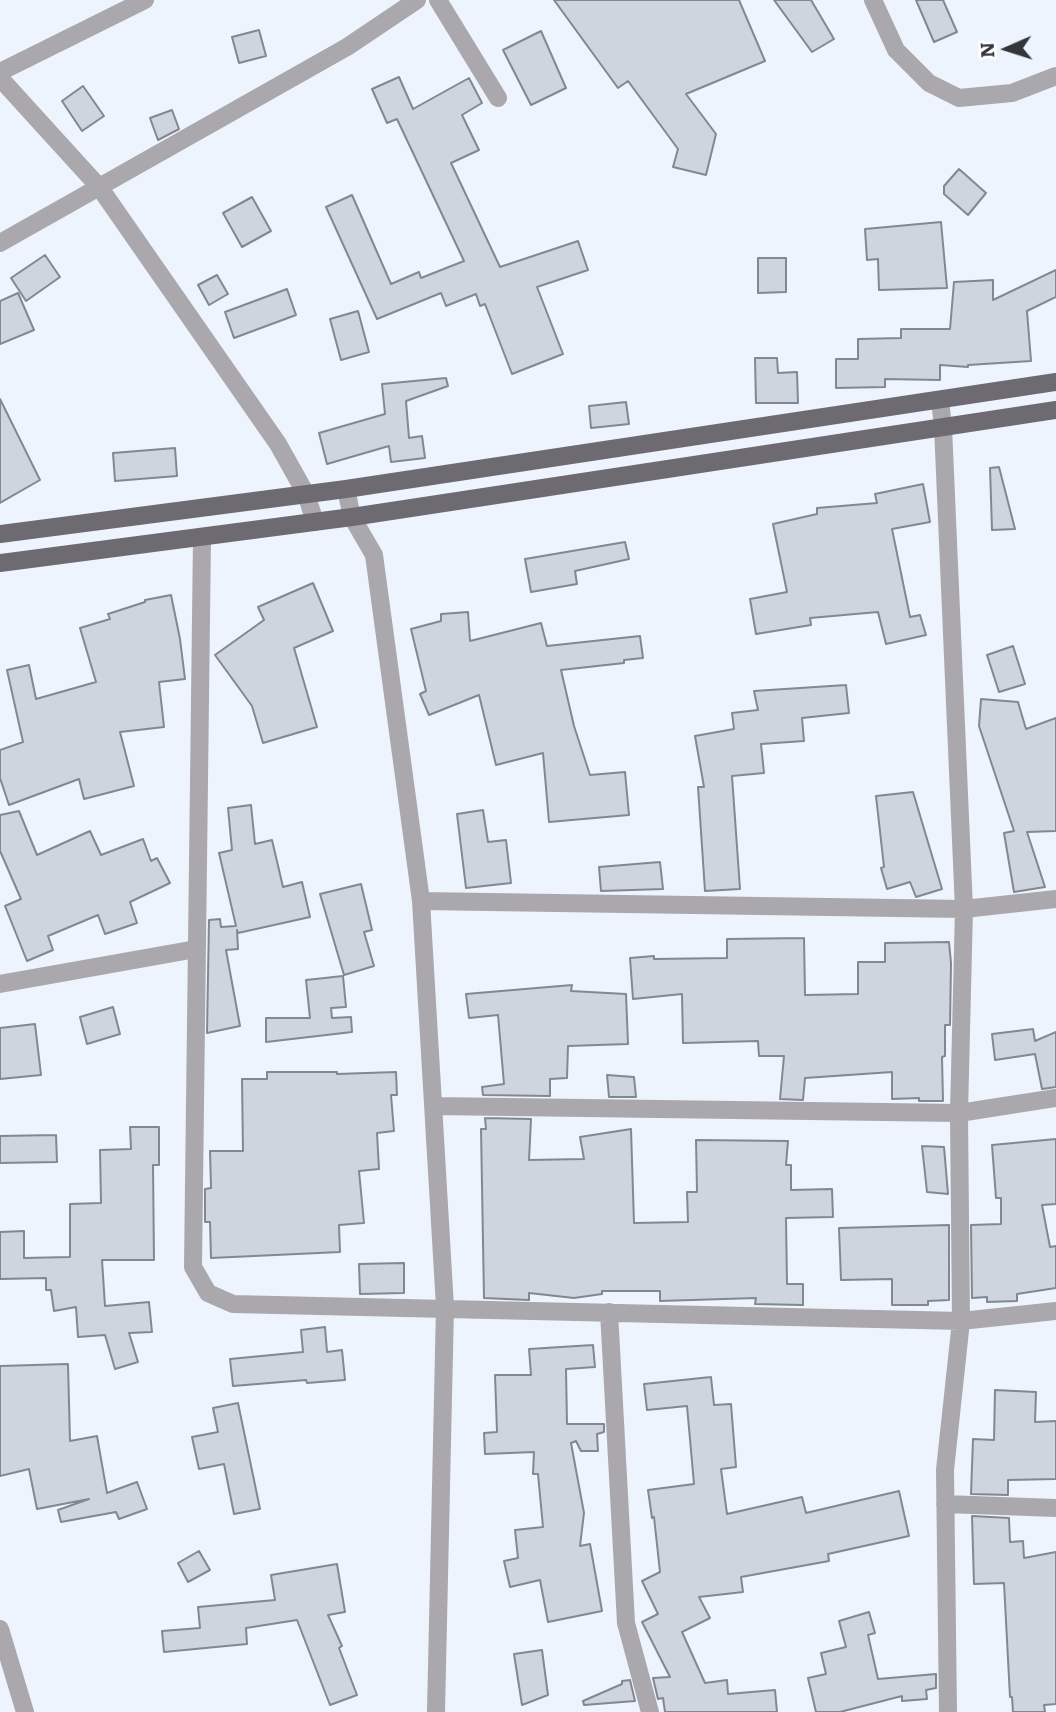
<!DOCTYPE html>
<html>
<head>
<meta charset="utf-8">
<style>
	body { margin:0 }
	#map { position:relative; width:1056px; height:1712px; overflow:hidden; background:#edf4fe; font-family:Literata,serif }
	canvas { display:block }
	.north { position:absolute; left:972px; top:14px; width:70px; height:70px; -webkit-text-stroke:5px #fff; paint-order:stroke; rotate:267deg; font-size:19px; font-weight:700; line-height:28px; text-align:center; color:#323539 }
	.north::after { content:''; display:block; margin:auto; width:24px; height:32px; background:#323539; clip-path:polygon(50% 0,100% 100%,50% 72%,0 100%) }
</style>
</head>
<body>
<div id="map">
<canvas width="1056" height="1712"></canvas>
<div class="north">N</div>
</div>
<script>
const context = document.querySelector('canvas').getContext('2d');
context.lineJoin = 'round';
function paint(path, color) {
  context.fillStyle = color;
  context.fill(path, 'evenodd');
}
function toPath(rows) {
  const path = new Path2D();
  for (const r of rows) {
    path.moveTo(r[0], r[1]);
    for (let i = 2; i < r.length; i += 2) path.lineTo(r[i], r[i + 1]);
  }
  return path;
}
function stroke(path, color, width, dash) {
  context.strokeStyle = color;
  context.lineWidth = width;
  context.lineCap = dash ? 'butt' : 'round';
  context.setLineDash(dash || []);
  context.stroke(path);
}
const building = toPath([
	[554,0,739,0,765,61,686,94,716,134,706,175,673,167,678,149,628,81,618,88,554,0],
	[774,0,811,0,834,39,812,52,774,0],
	[916,0,943,0,957,32,934,42,916,0],
	[259,30,266,56,239,63,232,37,259,30],
	[541,31,566,88,531,105,503,50,541,31],
	[399,77,413,109,469,78,482,103,462,115,479,150,451,163,500,267,578,241,588,270,537,287,563,354,512,374,485,304,480,306,476,294,446,306,441,293,377,319,326,207,352,195,391,284,419,272,421,278,464,261,397,119,387,123,372,89,399,77],
	[83,86,104,116,82,131,62,101,83,86],
	[172,110,179,129,158,140,150,118,172,110],
	[959,169,986,193,968,215,944,194,944,186,959,169],
	[252,197,271,231,242,247,223,213,252,197],
	[941,222,947,288,879,290,878,259,867,260,865,229,941,222],
	[45,255,60,277,26,301,11,278,45,255],
	[758,258,786,258,786,292,758,293,758,258],
	[1056,270,1056,297,1027,311,1031,361,968,365,968,367,940,365,940,380,885,379,885,387,836,388,836,359,858,359,858,339,901,338,901,329,950,329,954,282,993,280,993,300,1056,270],
	[217,275,228,294,209,305,198,285,217,275],
	[287,289,296,315,234,338,225,312,287,289],
	[18,293,34,330,0,344,0,301,18,293],
	[358,311,369,352,341,360,330,319,358,311],
	[755,358,777,358,778,373,797,372,798,403,756,403,755,358],
	[446,378,448,386,406,401,409,438,422,436,425,458,391,462,389,446,327,464,319,433,385,414,382,384,446,378],
	[0,399,40,480,0,503,0,399],
	[626,402,629,424,591,428,589,406,626,402],
	[175,448,177,476,115,481,113,453,175,448],
	[999,467,1015,529,992,530,990,468,999,467],
	[923,484,930,522,892,529,910,617,920,615,926,635,886,644,878,612,810,618,811,625,756,634,750,599,787,592,773,524,817,514,817,508,877,503,875,494,923,484],
	[625,542,629,559,575,571,577,584,531,592,525,559,625,542],
	[313,583,333,631,294,648,317,727,263,743,252,706,215,655,264,620,258,607,313,583],
	[171,595,180,639,185,679,159,682,164,727,120,732,134,786,84,799,79,779,9,805,0,778,0,750,23,742,7,670,29,665,36,699,96,682,80,628,110,619,108,614,145,602,145,600,171,595],
	[468,612,470,641,541,623,547,646,640,636,643,658,624,660,624,663,561,670,574,726,590,775,625,772,629,815,549,822,543,753,496,765,479,695,429,715,420,694,426,691,411,629,441,621,441,614,468,612],
	[1013,646,1025,684,999,692,987,655,1013,646],
	[846,685,849,713,802,718,804,741,761,744,764,773,732,776,740,889,705,891,698,787,704,787,695,736,734,729,732,713,758,710,754,691,846,685],
	[981,699,1018,702,1026,729,1056,718,1056,831,1027,832,1045,887,1014,892,1004,833,1014,831,979,726,981,699],
	[913,792,942,889,916,897,910,882,887,889,881,868,884,867,876,796,913,792],
	[251,805,255,844,272,840,283,887,302,882,310,917,238,933,237,930,238,949,226,950,240,1026,207,1033,209,920,220,919,221,927,236,926,219,853,232,850,228,808,251,805],
	[483,810,488,842,506,840,511,883,466,888,457,814,483,810],
	[19,811,37,855,90,831,101,855,143,839,151,861,157,858,170,883,130,902,137,923,105,934,98,915,48,936,53,950,27,961,5,906,21,899,0,851,0,815,19,811],
	[660,862,663,889,601,891,599,867,660,862],
	[361,884,372,930,364,932,374,966,344,975,320,894,361,884],
	[804,938,805,995,858,994,858,962,885,962,885,943,949,942,951,963,950,1025,945,1025,945,1056,942,1057,943,1101,919,1101,919,1098,892,1099,892,1072,805,1078,803,1100,780,1099,784,1056,759,1056,758,1041,683,1043,682,994,633,999,630,958,654,956,654,959,727,958,727,939,804,938],
	[343,976,346,1007,331,1008,332,1018,351,1017,352,1032,266,1042,266,1018,310,1018,306,980,343,976],
	[572,985,571,991,626,994,628,1044,568,1046,567,1078,550,1079,550,1096,483,1095,482,1087,504,1084,498,1015,469,1018,466,994,572,985],
	[113,1007,120,1034,87,1044,80,1017,113,1007],
	[35,1024,41,1075,0,1079,0,1028,35,1024],
	[1033,1029,1035,1041,1056,1032,1056,1087,1042,1089,1035,1054,995,1060,992,1034,1033,1029],
	[267,1072,337,1072,337,1074,396,1072,397,1095,391,1095,394,1131,377,1133,379,1169,359,1171,364,1223,339,1225,340,1252,211,1258,210,1222,205,1222,205,1189,211,1188,210,1151,243,1151,242,1079,267,1079,267,1072],
	[607,1075,634,1077,636,1097,609,1097,607,1075],
	[485,1118,531,1119,529,1160,584,1159,580,1137,631,1129,634,1223,688,1222,687,1192,697,1192,696,1140,788,1141,786,1165,791,1165,791,1190,832,1189,833,1217,786,1218,787,1284,803,1284,803,1305,755,1304,756,1298,660,1301,660,1291,602,1291,602,1294,574,1298,529,1293,529,1300,484,1298,481,1129,486,1129,485,1118],
	[130,1127,159,1127,159,1165,153,1165,154,1260,102,1260,105,1306,149,1302,152,1332,129,1333,138,1362,115,1369,105,1335,78,1337,76,1307,54,1311,51,1290,46,1290,46,1278,0,1279,0,1232,24,1231,24,1258,70,1257,70,1204,101,1203,100,1150,131,1149,130,1127],
	[56,1135,57,1162,0,1163,0,1136,56,1135],
	[1056,1139,1056,1204,1042,1205,1050,1247,1056,1246,1056,1288,1017,1294,1017,1301,987,1302,987,1297,972,1298,971,1225,1001,1224,1001,1198,996,1198,992,1145,1056,1139],
	[922,1146,944,1147,948,1194,927,1192,922,1146],
	[949,1225,949,1300,928,1301,928,1305,892,1305,892,1279,841,1280,839,1228,949,1225],
	[404,1263,404,1293,360,1294,359,1264,404,1263],
	[325,1327,327,1352,342,1350,345,1380,307,1383,306,1380,233,1386,230,1359,303,1352,301,1330,325,1327],
	[593,1345,595,1367,566,1369,567,1424,604,1424,604,1432,597,1434,598,1451,581,1451,576,1441,571,1443,584,1513,580,1546,590,1544,602,1611,548,1622,540,1580,510,1587,504,1561,518,1558,515,1530,543,1527,538,1474,533,1474,534,1452,485,1454,484,1433,497,1432,495,1375,531,1375,529,1349,593,1345],
	[68,1364,70,1441,97,1436,107,1493,137,1482,147,1509,119,1519,116,1512,61,1522,58,1510,89,1499,37,1509,29,1469,0,1476,0,1366,68,1364],
	[711,1377,714,1405,731,1404,736,1467,721,1469,727,1514,802,1497,806,1513,899,1491,909,1536,828,1554,829,1561,741,1577,743,1592,699,1597,710,1618,682,1632,705,1683,727,1680,728,1694,775,1690,777,1712,665,1712,663,1698,658,1699,653,1678,670,1677,642,1622,658,1614,642,1581,660,1572,654,1517,652,1518,648,1490,694,1484,687,1406,647,1410,644,1384,711,1377],
	[995,1390,1036,1392,1035,1422,1056,1421,1056,1479,1008,1480,1008,1495,971,1494,973,1439,994,1440,995,1390],
	[238,1403,260,1509,234,1514,224,1464,199,1469,192,1437,218,1432,213,1408,238,1403],
	[972,1516,1009,1518,1010,1542,1023,1541,1024,1558,1056,1552,1056,1704,1044,1705,1045,1712,1013,1712,1012,1697,1010,1697,1004,1583,974,1584,972,1516],
	[199,1551,210,1570,188,1582,178,1563,199,1551],
	[337,1564,345,1612,328,1615,342,1646,339,1648,357,1695,330,1705,297,1620,246,1628,247,1644,164,1652,162,1631,200,1628,198,1607,275,1600,271,1575,337,1564],
	[869,1612,875,1633,868,1635,878,1679,936,1674,936,1688,926,1690,927,1699,902,1701,902,1696,840,1712,816,1712,808,1678,826,1674,821,1653,846,1647,839,1621,869,1612],
	[542,1650,548,1695,522,1705,514,1654,542,1650],
	[630,1680,635,1701,584,1705,583,1701,622,1684,622,1681,630,1680]
]);
paint(building, '#ced5df');
stroke(building, '#828891', 2);
stroke(toPath([
	[438,0,498,98],
	[873,0,896,50,929,83,959,98,1012,93,1056,76],
	[0,72,145,0],
	[0,78,100,188,278,444,306,494,315,522],
	[0,243,347,47,417,0],
	[940,400,943,427,964,909,959,1113,961,1321,945,1470,948,1712],
	[346,489,352,517,374,555,421,901,445,1307,436,1712],
	[202,538,193,1267,208,1293,233,1304,961,1321,1056,1311],
	[421,901,964,909,1056,899],
	[0,984,196,949],
	[433,1106,959,1113,1056,1098],
	[609,1312,626,1623,650,1712],
	[945,1504,1056,1508],
	[0,1629,25,1712]
]), '#aaa8ad', 18);
stroke(toPath([
	[0,534,346,489,1056,382],
	[0,563,352,517,1056,410]
]), '#6d6a72', 18);
</script>
</body>
</html>
